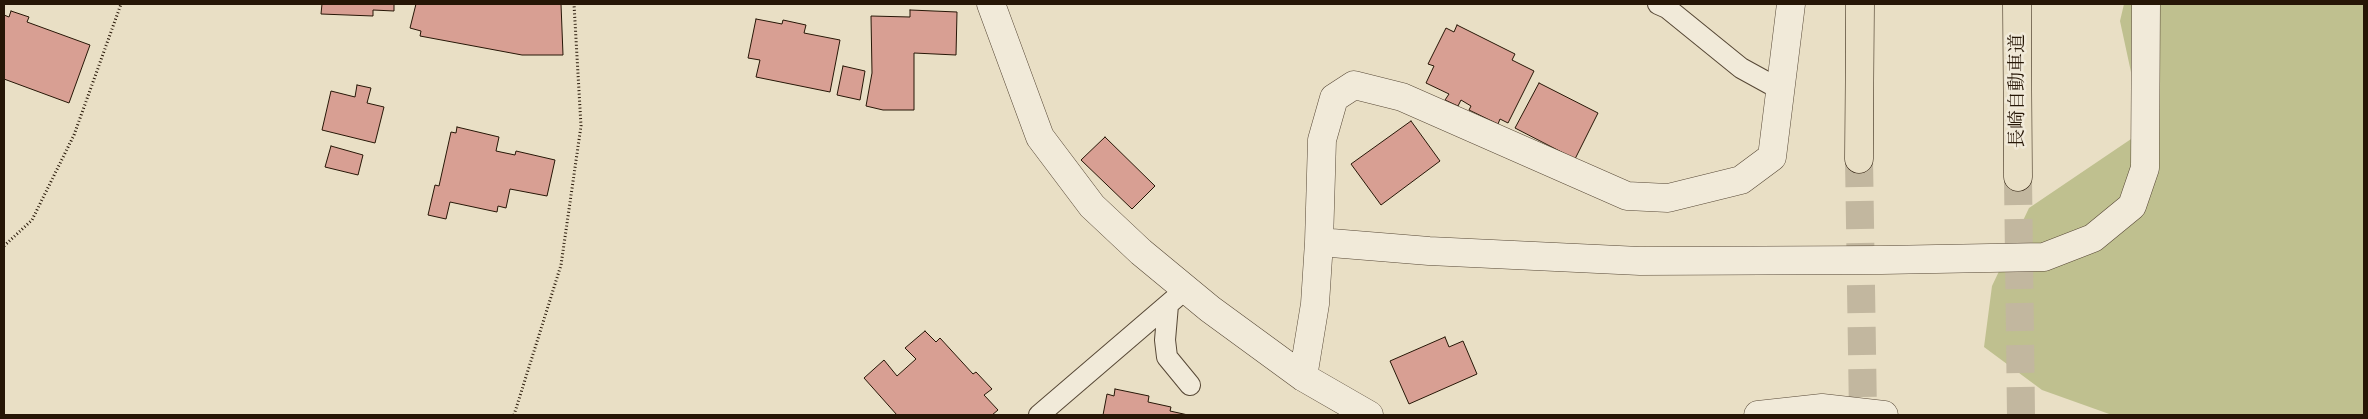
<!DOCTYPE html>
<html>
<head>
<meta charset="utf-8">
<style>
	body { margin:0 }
	#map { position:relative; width:2368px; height:419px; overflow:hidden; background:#e9dfc5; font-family:"Gentium Book Plus",serif }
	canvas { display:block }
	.frame { position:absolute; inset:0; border:5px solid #261606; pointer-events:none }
</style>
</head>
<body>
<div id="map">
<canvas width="2368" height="419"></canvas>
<div class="frame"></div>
</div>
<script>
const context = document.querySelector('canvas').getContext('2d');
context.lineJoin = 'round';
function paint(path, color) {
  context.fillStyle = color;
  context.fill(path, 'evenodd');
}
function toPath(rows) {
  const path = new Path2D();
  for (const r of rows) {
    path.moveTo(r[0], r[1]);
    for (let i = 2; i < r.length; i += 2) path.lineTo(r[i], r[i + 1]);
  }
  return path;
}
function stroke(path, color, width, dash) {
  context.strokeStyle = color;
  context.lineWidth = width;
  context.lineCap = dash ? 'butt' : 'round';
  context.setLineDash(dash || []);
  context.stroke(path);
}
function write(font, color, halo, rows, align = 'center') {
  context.font = font + ' "Gentium Book Plus","Noto Serif JP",serif';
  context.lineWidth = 5;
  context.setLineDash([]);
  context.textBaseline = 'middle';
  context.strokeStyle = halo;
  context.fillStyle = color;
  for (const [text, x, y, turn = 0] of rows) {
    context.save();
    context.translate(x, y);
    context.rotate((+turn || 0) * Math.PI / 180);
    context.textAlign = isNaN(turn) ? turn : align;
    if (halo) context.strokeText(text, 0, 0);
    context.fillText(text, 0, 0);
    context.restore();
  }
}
paint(toPath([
	[2124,4,2364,4,2364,415,2112,415,2042,390,1984,347,1992,286,2029,208,2137,135,2134,86,2120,21]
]), '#bfc08f');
const building = toPath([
	[322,4,394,4,394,11,373,10,373,16,321,14,322,4],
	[416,4,561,4,563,55,522,55,420,36,421,31,410,28,416,4],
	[910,10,957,12,956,55,914,53,914,110,883,110,866,106,872,73,871,16,910,17,910,10],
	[11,11,29,17,27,22,90,45,69,103,4,79,4,15,9,17,11,11],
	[756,19,782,24,783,20,806,25,804,33,840,40,830,92,756,77,760,60,748,58,756,19],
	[1457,25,1515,54,1512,60,1534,71,1508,123,1500,119,1498,124,1469,110,1471,106,1461,100,1458,106,1445,100,1449,94,1426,83,1434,66,1428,64,1446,28,1454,32,1457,25],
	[843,66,865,71,860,100,837,95,843,66],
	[1539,83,1598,113,1575,159,1515,128,1539,83],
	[357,85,371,88,367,103,384,107,375,143,322,130,331,91,355,97,357,85],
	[1411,121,1440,161,1381,205,1351,164,1411,121],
	[457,127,499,137,496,151,515,155,516,151,555,160,547,196,510,189,506,208,498,206,497,212,450,202,446,219,428,215,435,185,439,186,451,132,456,133,457,127],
	[1105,137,1155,186,1132,209,1081,160,1105,137],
	[331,146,363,155,358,175,325,167,331,146],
	[925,331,936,342,940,338,973,374,976,372,992,389,984,395,998,410,992,415,897,415,864,378,884,360,897,376,916,359,905,348,925,331],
	[1445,337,1449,347,1463,341,1477,374,1409,404,1390,361,1445,337],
	[1115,389,1149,396,1148,402,1171,407,1170,411,1188,415,1103,415,1107,394,1114,396,1115,389]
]);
paint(building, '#d89f93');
stroke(building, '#261606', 1);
stroke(toPath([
	[1859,159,1863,415],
	[2018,177,2021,415]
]), '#c2b79f', 28, [28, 14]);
const lane = toPath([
	[1658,4,1667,8,1741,68,1781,90],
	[1168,305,1165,340,1167,357,1190,385],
	[1039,415,1186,289]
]);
const street = toPath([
	[991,4,1040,137,1092,206,1141,252,1210,309,1303,377,1369,415],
	[1319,242,1322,140,1334,98,1354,85,1402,97,1627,196,1668,198,1741,180,1772,157,1791,4],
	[1303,377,1315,304,1319,242,1429,251,1640,261,1882,260,2044,257,2093,238,2132,206,2145,168,2146,4],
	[1758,415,1822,408,1884,415]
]);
const highway = toPath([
	[2017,4,2018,177],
	[1859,159,1860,4]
]);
stroke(lane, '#574836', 22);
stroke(street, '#574836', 29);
stroke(highway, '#261606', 29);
stroke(toPath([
	[4,246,32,220,74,135,121,4],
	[514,415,561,265,581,126,574,4]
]), '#261606', 3, [1, 2.5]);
stroke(lane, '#f1ead9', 20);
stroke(street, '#f1ead9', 28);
stroke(highway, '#e9dfc5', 28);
write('19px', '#261606', '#f1ead9', [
	["長崎自動車道",2018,91,-90]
]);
</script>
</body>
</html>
